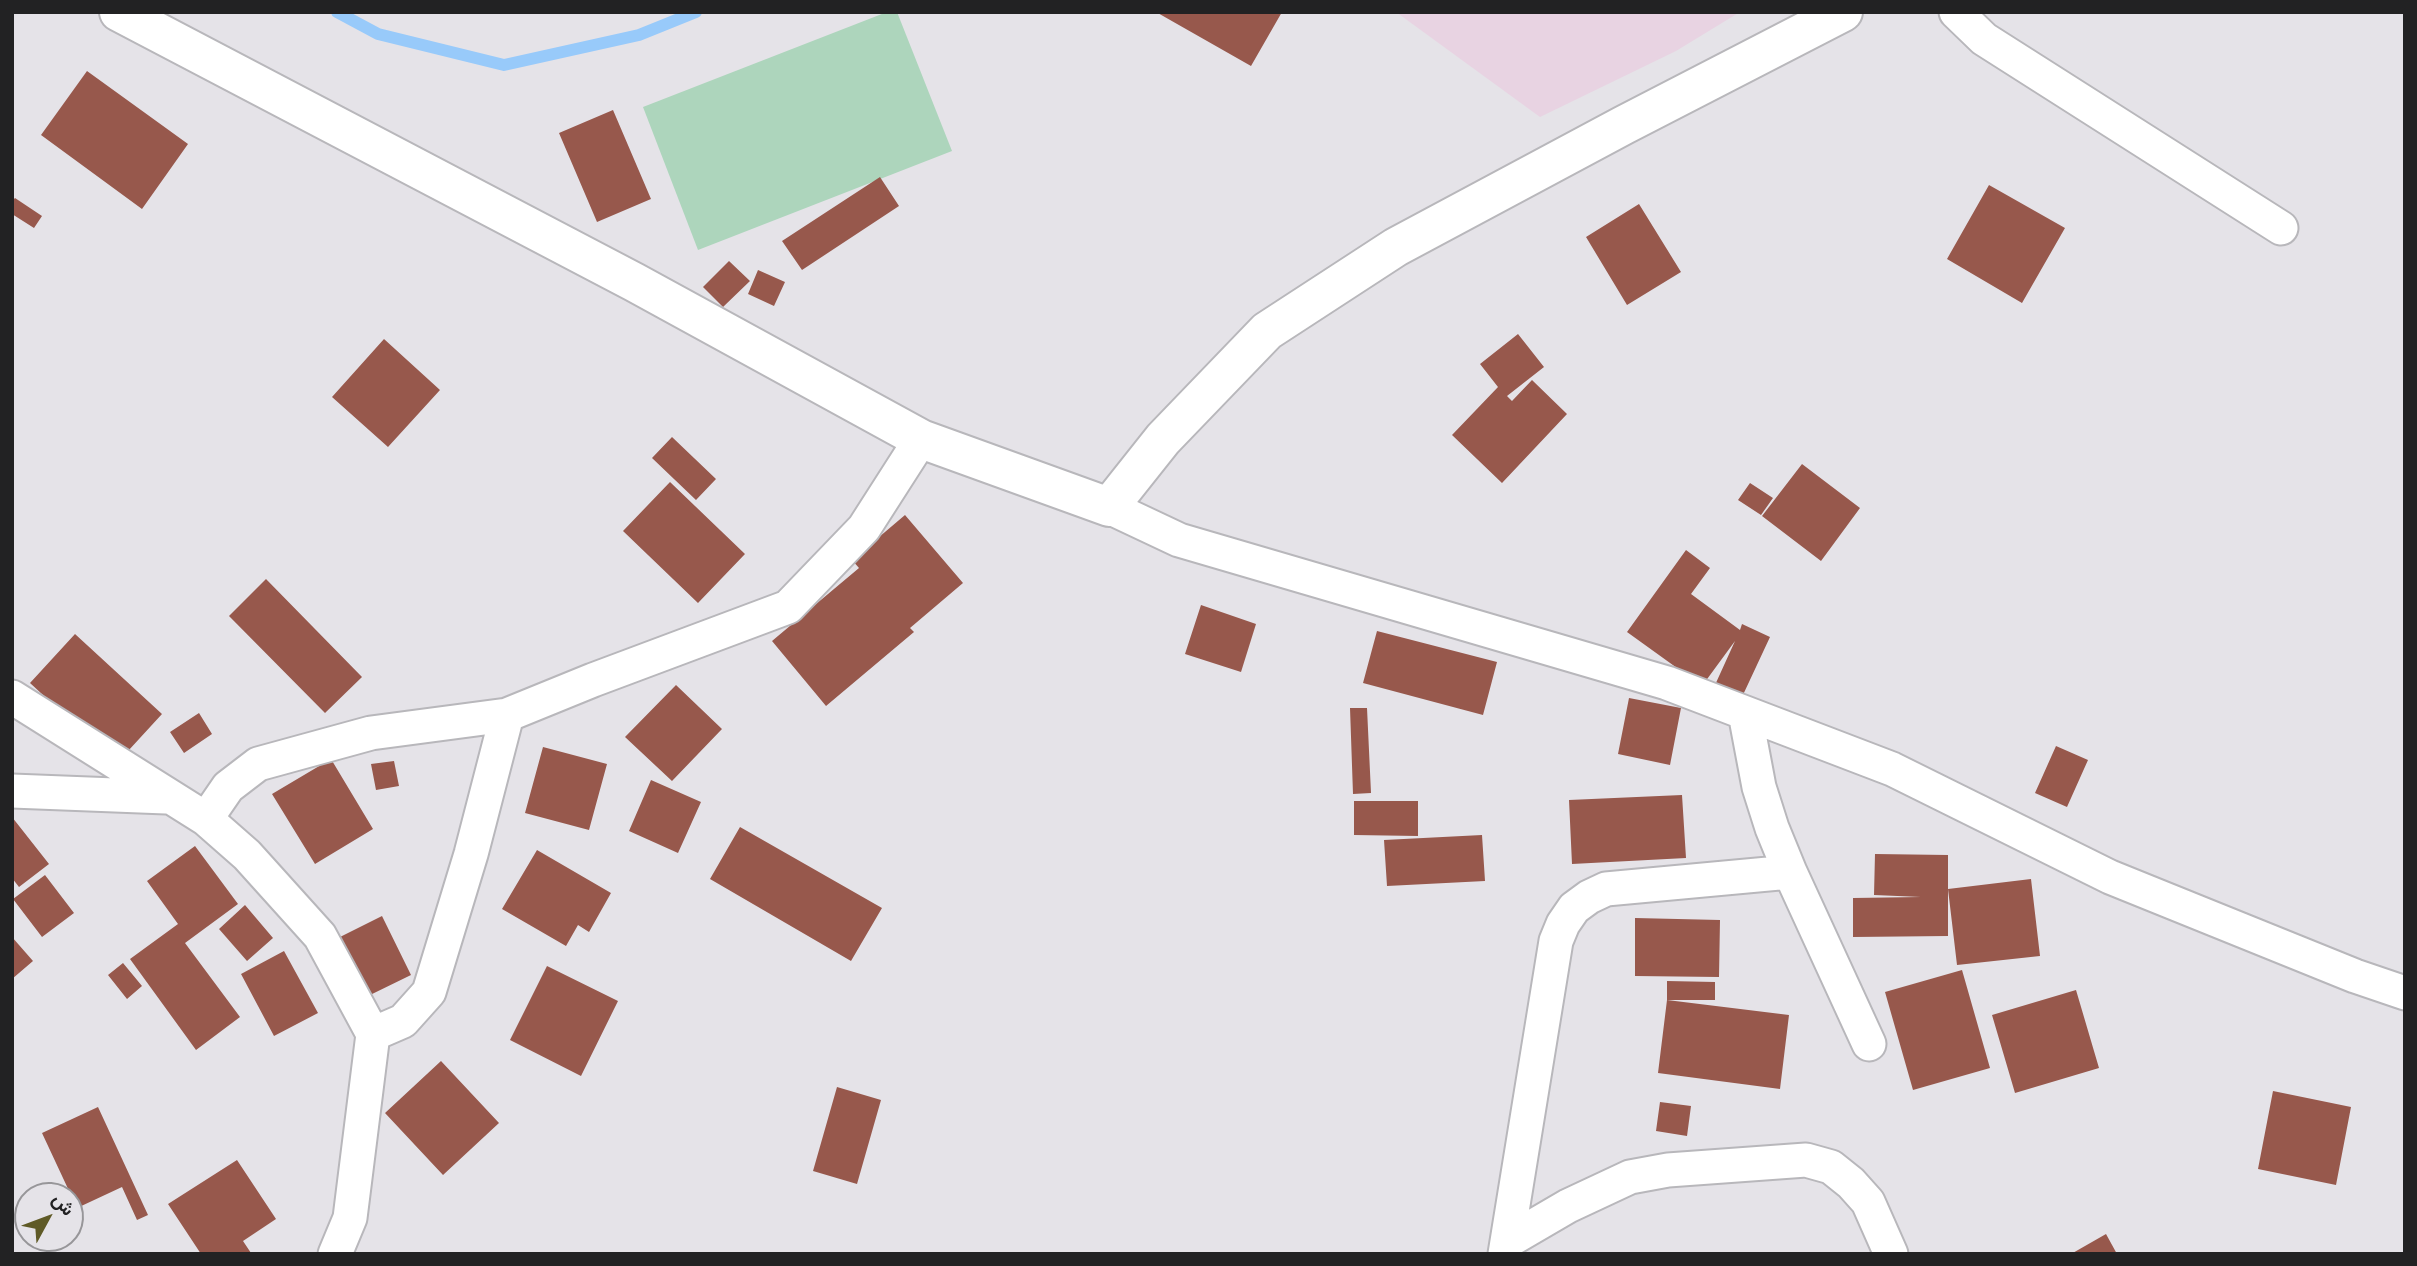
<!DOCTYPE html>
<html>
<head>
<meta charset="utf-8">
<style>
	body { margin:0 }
	#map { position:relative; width:2417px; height:1266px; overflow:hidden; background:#e5e3e8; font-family:"Fira Sans Condensed",Vazirmatn,sans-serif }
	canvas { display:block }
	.frame { position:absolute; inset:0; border:14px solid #222223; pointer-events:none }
	.north { position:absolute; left:14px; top:1182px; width:70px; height:70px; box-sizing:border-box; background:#e5e3e8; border:2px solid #979699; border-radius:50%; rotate:49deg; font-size:19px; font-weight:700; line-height:28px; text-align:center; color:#222223 }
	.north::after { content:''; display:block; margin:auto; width:24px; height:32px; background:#5f5a26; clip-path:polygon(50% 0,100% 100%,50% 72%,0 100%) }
</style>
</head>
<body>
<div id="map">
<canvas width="2417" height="1266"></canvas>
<div class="frame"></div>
<div class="north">ش</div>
</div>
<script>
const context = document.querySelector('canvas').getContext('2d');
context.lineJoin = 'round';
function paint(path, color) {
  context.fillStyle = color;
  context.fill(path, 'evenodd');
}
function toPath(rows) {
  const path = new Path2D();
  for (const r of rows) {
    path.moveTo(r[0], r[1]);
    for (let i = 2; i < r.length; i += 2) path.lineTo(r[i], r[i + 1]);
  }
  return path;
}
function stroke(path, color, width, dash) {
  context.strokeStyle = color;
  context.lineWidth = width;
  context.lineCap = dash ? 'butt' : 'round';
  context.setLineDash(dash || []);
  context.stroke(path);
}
paint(toPath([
	[1396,12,1740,12,1676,51,1540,117]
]), '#e8d3e2');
paint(toPath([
	[887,12,897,12,952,151,698,250,643,107]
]), '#add5bc');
stroke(toPath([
	[337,12,378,34,504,65,639,35,696,12]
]), '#98cafa', 12);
paint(toPath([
	[1156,12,1282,12,1251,66],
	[87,71,188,144,142,209,41,135],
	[613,110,651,199,597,222,559,133],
	[880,177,899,206,802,270,782,241],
	[1989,185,2065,228,2022,303,1947,259],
	[15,198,42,216,34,228,12,214,12,201],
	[1639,204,1681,272,1627,305,1586,237],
	[729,261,750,281,723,307,703,287],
	[758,270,785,282,774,306,748,294],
	[1518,334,1544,367,1507,396,1512,401,1532,380,1567,414,1502,483,1452,435,1498,387,1480,364],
	[384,339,440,390,388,447,332,397],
	[672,437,716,479,696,500,652,458],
	[1802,464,1860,508,1821,561,1762,516],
	[670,482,745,554,698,603,623,531],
	[1750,483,1773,498,1761,515,1738,500],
	[905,515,963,583,910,628,914,632,826,706,772,641,859,568,852,560],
	[1686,550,1710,568,1691,594,1740,630,1742,624,1770,637,1742,697,1715,685,1735,641,1702,686,1627,632],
	[266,579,362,677,325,713,229,616],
	[1201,605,1256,624,1241,672,1185,654],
	[1377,631,1497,662,1483,715,1363,683],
	[75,634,162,714,117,763,30,683],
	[676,685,722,729,672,781,625,737],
	[1629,698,1681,708,1670,765,1618,754],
	[1350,708,1367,708,1371,793,1353,794],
	[199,713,212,734,184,753,170,732],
	[2056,746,2088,760,2067,807,2035,793],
	[543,747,607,764,589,830,525,813],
	[331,759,373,829,315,864,272,794],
	[394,761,399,786,376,790,371,764],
	[651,780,701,802,678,853,629,831],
	[1682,795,1686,858,1572,864,1569,800],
	[1354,801,1418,801,1418,836,1354,835],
	[12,817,49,864,19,887,12,878],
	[740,827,882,908,851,961,710,879],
	[1482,835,1485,881,1387,886,1384,840],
	[195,846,238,904,185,943,240,1017,196,1050,130,959,178,924,147,881],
	[537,850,611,893,589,932,578,925,566,946,502,909],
	[1875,854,1948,855,1948,936,1853,937,1853,898,1921,897,1874,895],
	[45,875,74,913,42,937,13,899],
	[2031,879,2040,956,1957,965,1948,889],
	[245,905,273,938,247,961,219,929],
	[382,916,411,975,368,996,340,937],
	[1635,918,1720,920,1719,977,1635,976],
	[12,937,33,961,12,979],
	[284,951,318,1013,274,1036,241,974],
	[123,963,142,986,127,999,108,975],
	[547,966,618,1001,581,1076,510,1040],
	[1962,970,1990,1068,1913,1090,1885,992],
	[1667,981,1715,982,1715,1000,1667,1000],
	[2076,990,2099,1068,2015,1093,1992,1015],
	[1667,1000,1789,1015,1780,1089,1658,1073],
	[441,1061,499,1123,443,1175,385,1113],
	[837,1087,881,1100,857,1184,813,1171],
	[2273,1091,2351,1107,2336,1185,2258,1169],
	[1660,1102,1691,1106,1687,1136,1656,1131],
	[98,1107,148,1215,137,1220,122,1187,77,1208,42,1133],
	[237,1160,276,1219,243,1241,251,1253,249,1254,201,1254,168,1204],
	[2106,1234,2117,1254,2071,1254]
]), '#97584c');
const street = toPath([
	[1956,12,1984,39,2281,228],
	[1109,507,1179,540,1667,683,1892,769,2110,877,2355,976,2405,993],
	[12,697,206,819,247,855,320,936,373,1034,403,1021,429,992,471,854,507,715,593,680,788,607,864,528,921,439],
	[1745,713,1759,787,1772,828,1790,872,1869,1044],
	[12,791,166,797],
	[206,819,228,787,258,764,371,733,507,715],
	[1508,1241,1568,1206,1630,1177,1668,1170,1806,1160,1831,1167,1851,1183,1868,1202,1891,1254],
	[335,1254,350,1218,373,1034],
	[1505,1254,1556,941,1563,924,1574,908,1589,897,1606,889,1790,872]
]);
const secondary = toPath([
	[119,12,634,282,921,439,1109,507,1163,439,1267,331,1396,247,1624,125,1843,12]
]);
stroke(street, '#b8b7bb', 37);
stroke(secondary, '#b8b7bb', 42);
stroke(street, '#fff', 33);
stroke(secondary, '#fff', 38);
</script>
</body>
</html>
